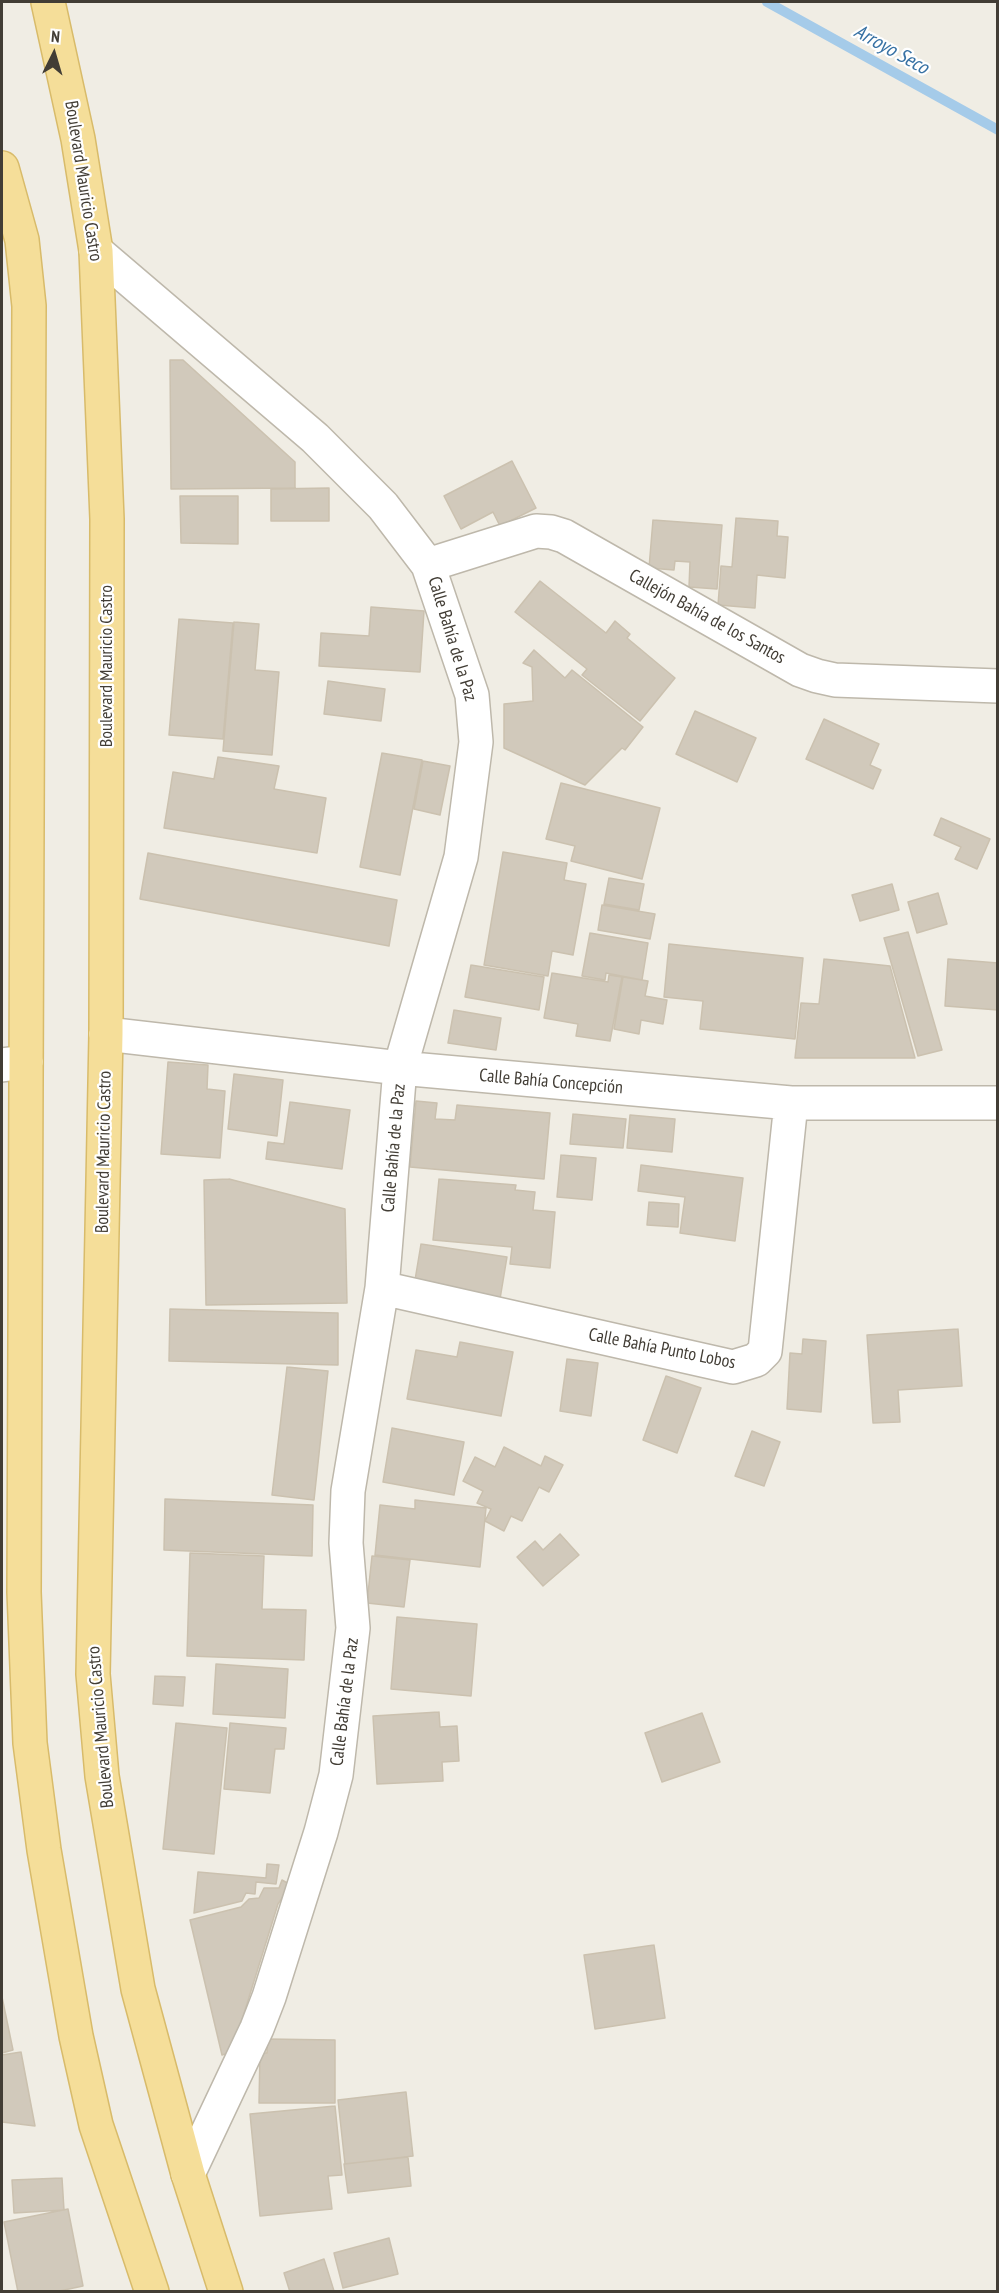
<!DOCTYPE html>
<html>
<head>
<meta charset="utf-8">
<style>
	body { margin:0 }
	#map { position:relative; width:999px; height:2293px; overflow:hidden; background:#f0ede4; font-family:"PT Sans Narrow",sans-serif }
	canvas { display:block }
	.frame { position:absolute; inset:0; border:3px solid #423d35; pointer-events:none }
	.north { position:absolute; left:24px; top:24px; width:60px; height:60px; -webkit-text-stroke:4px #fff; paint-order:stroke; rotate:5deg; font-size:16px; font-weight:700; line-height:24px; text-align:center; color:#423d35 }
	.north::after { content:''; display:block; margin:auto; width:21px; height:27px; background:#423d35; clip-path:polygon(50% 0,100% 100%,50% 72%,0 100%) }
</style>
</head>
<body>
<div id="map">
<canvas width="999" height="2293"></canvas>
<div class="frame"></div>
<div class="north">N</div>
</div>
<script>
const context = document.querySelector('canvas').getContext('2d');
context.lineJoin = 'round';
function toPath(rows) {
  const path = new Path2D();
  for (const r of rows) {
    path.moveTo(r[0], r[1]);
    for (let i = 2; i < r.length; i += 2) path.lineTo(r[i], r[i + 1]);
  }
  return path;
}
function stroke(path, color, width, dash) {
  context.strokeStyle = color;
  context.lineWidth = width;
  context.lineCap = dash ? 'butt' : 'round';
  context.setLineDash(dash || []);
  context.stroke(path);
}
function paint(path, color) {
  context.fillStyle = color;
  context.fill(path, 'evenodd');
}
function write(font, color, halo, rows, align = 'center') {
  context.font = font + ' "PT Sans Narrow",sans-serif';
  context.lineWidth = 4.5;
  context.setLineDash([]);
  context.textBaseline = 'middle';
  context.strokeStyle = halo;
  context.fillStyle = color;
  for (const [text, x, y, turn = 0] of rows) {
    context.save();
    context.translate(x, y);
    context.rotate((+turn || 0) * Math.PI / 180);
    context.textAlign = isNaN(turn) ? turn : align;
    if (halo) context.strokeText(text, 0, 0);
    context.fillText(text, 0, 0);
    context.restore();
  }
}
stroke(toPath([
	[767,2,998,130]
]), '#a5cbe9', 10);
const building = toPath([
	[170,360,183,360,295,462,295,488,171,489,170,360],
	[512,461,536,508,500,526,493,512,461,529,444,496,512,461],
	[329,488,329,521,271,521,271,489,329,488],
	[180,496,238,496,238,544,181,543,180,496],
	[736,518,778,521,777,536,788,537,785,578,757,575,755,608,718,605,721,566,732,567,736,518],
	[653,520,722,525,717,589,689,587,690,562,675,561,674,570,649,568,653,520],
	[540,581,606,633,615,621,630,634,627,638,675,678,640,721,582,675,587,669,515,612,540,581],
	[371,607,424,611,420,672,319,666,321,633,369,636,371,607],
	[179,619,233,623,223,739,169,735,179,619],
	[234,622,259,624,255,670,279,672,272,755,223,751,234,622],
	[534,650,565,678,572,670,643,727,625,750,622,748,585,785,504,748,504,704,533,701,532,667,523,663,534,650],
	[328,681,385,689,381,721,324,714,328,681],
	[695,711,756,738,737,782,676,754,695,711],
	[824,719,879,744,870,765,881,770,873,789,806,759,824,719],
	[382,753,422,760,400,875,360,867,382,753],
	[218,757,279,766,274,789,326,798,317,853,164,828,173,772,214,779,218,757],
	[423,761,450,766,440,815,414,809,423,761],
	[561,783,660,808,642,879,571,861,575,846,546,839,561,783],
	[941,818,990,839,977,869,955,859,961,847,934,835,941,818],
	[503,852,567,863,564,880,586,884,573,955,552,951,548,976,484,965,503,852],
	[148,853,397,900,389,946,140,899,148,853],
	[609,878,644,884,639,910,604,904,609,878],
	[892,884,899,910,860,921,852,895,892,884],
	[938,893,947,924,917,933,908,902,938,893],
	[602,905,655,914,650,939,598,930,602,905],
	[908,932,942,1050,918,1056,884,938,908,932],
	[590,933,648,943,642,980,606,973,605,980,582,976,590,933],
	[669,944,803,958,795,1039,700,1029,703,1001,664,997,669,944],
	[824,959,890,966,915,1058,795,1058,801,1003,819,1004,824,959],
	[948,959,998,963,998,1010,945,1006,948,959],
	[471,965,544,977,539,1010,465,997,471,965],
	[552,973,608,982,609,975,622,977,610,1041,576,1036,578,1024,544,1018,552,973],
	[623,977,648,981,645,996,667,1000,663,1024,641,1020,639,1034,614,1029,623,977],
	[454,1010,501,1018,496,1050,448,1043,454,1010],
	[168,1062,208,1065,207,1089,225,1091,220,1158,161,1154,168,1062],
	[234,1074,283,1080,277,1136,228,1129,234,1074],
	[416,1101,437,1103,435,1119,455,1120,457,1105,550,1113,544,1179,410,1167,416,1101],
	[290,1102,350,1110,342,1169,266,1159,268,1142,284,1144,290,1102],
	[573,1114,626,1119,623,1148,570,1144,573,1114],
	[630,1115,675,1119,672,1152,627,1148,630,1115],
	[561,1155,596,1158,592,1200,557,1197,561,1155],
	[641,1165,743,1178,735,1241,680,1233,685,1197,638,1191,641,1165],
	[229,1179,345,1209,347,1303,206,1305,204,1180,229,1179],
	[439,1179,516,1185,515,1190,535,1192,533,1210,555,1212,550,1268,510,1264,512,1247,433,1240,439,1179],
	[649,1202,679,1204,678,1227,647,1225,649,1202],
	[421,1244,507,1257,500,1299,414,1286,421,1244],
	[170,1309,338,1313,338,1365,169,1361,170,1309],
	[958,1329,962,1386,898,1390,900,1422,873,1423,867,1335,958,1329],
	[803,1339,826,1341,821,1412,787,1409,790,1353,802,1354,803,1339],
	[460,1342,513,1352,501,1416,407,1399,416,1350,457,1357,460,1342],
	[567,1359,598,1363,591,1416,560,1411,567,1359],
	[287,1367,328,1371,314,1500,272,1495,287,1367],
	[666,1376,701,1388,677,1453,643,1440,666,1376],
	[392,1428,464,1442,454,1495,383,1482,392,1428],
	[752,1431,780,1442,764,1486,735,1476,752,1431],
	[504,1447,541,1466,545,1456,563,1465,549,1492,539,1487,522,1521,511,1516,504,1531,485,1521,491,1509,477,1503,483,1491,463,1481,475,1457,495,1467,504,1447],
	[165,1499,313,1505,312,1556,164,1550,165,1499],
	[415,1500,486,1508,480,1567,375,1555,380,1505,415,1509,415,1500],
	[560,1534,579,1555,543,1586,517,1557,535,1541,543,1550,560,1534],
	[190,1553,264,1556,262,1609,306,1610,304,1660,187,1656,190,1553],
	[372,1556,410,1560,404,1607,367,1603,372,1556],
	[397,1617,477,1624,471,1696,391,1689,397,1617],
	[216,1664,288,1669,285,1718,213,1714,216,1664],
	[155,1676,185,1677,183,1706,153,1704,155,1676],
	[439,1712,440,1727,457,1726,459,1761,442,1762,443,1781,377,1784,373,1716,439,1712],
	[702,1713,720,1762,662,1782,645,1733,702,1713],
	[176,1723,227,1728,214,1854,163,1849,176,1723],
	[230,1723,286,1728,284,1749,275,1749,270,1793,224,1789,230,1723],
	[267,1864,279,1865,276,1884,256,1882,255,1894,246,1893,242,1901,194,1913,198,1872,266,1878,267,1864],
	[282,1880,291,1885,278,1904,232,2052,222,2055,190,1920,241,1907,249,1899,259,1898,264,1888,279,1888,282,1880],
	[654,1945,665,2018,595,2029,584,1955,654,1945],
	[2,1997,13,2050,2,2053,2,1997],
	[267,2039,335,2040,335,2103,259,2103,260,2053,267,2053,267,2039],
	[21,2052,35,2126,2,2122,2,2055,21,2052],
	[406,2092,413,2156,345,2164,338,2100,406,2092],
	[335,2106,342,2175,328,2176,332,2209,260,2216,250,2114,335,2106],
	[408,2157,411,2186,348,2193,344,2164,408,2157],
	[62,2178,64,2210,14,2213,12,2180,62,2178],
	[68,2209,83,2286,55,2292,18,2292,4,2222,68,2209],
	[389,2238,398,2274,343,2288,334,2253,389,2238],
	[324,2259,334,2291,290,2292,284,2273,324,2259]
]);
paint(building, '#d1c9bb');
stroke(building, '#cbc1af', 1.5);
const minor = toPath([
	[96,251,315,438,383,506,428,565,472,695,476,742,461,857,400,1068,382,1288,348,1491,346,1543,353,1628,336,1775,321,1832,269,1997,257,2028,188,2174],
	[428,565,536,531,551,532,564,536,800,670,817,676,835,680,998,686],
	[106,1034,400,1068,791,1103,998,1103],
	[2,1065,26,1062],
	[382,1288,733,1367,756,1360,765,1351,791,1103]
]);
const major = toPath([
	[48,2,78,139,96,251,107,519,106,1034,93,1674,102,1776,138,1989,188,2174,226,2292],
	[2,168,22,240,29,306,24,1592,30,1743,44,1850,76,2036,96,2125,152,2292]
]);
stroke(minor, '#beb8ab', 36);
stroke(major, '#d8bb6a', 36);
stroke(minor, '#fff', 33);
stroke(major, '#f5de99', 33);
write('18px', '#423d35', '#fff', [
	["Boulevard Mauricio Castro",83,181,81],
	["Callejón Bahía de los Santos",707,617,29],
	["Calle Bahía de la Paz",452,639,73],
	["Boulevard Mauricio Castro",107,666,-90],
	["Calle Bahía Concepción",551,1082,5],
	["Calle Bahía de la Paz",394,1148,-85],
	["Boulevard Mauricio Castro",104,1152,-89],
	["Calle Bahía Punto Lobos",662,1349,11],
	["Calle Bahía de la Paz",345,1702,-83],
	["Boulevard Mauricio Castro",101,1727,-95]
]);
write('italic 20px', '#3872a4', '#fff', [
	["Arroyo Seco",891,50,29]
]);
</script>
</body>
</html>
